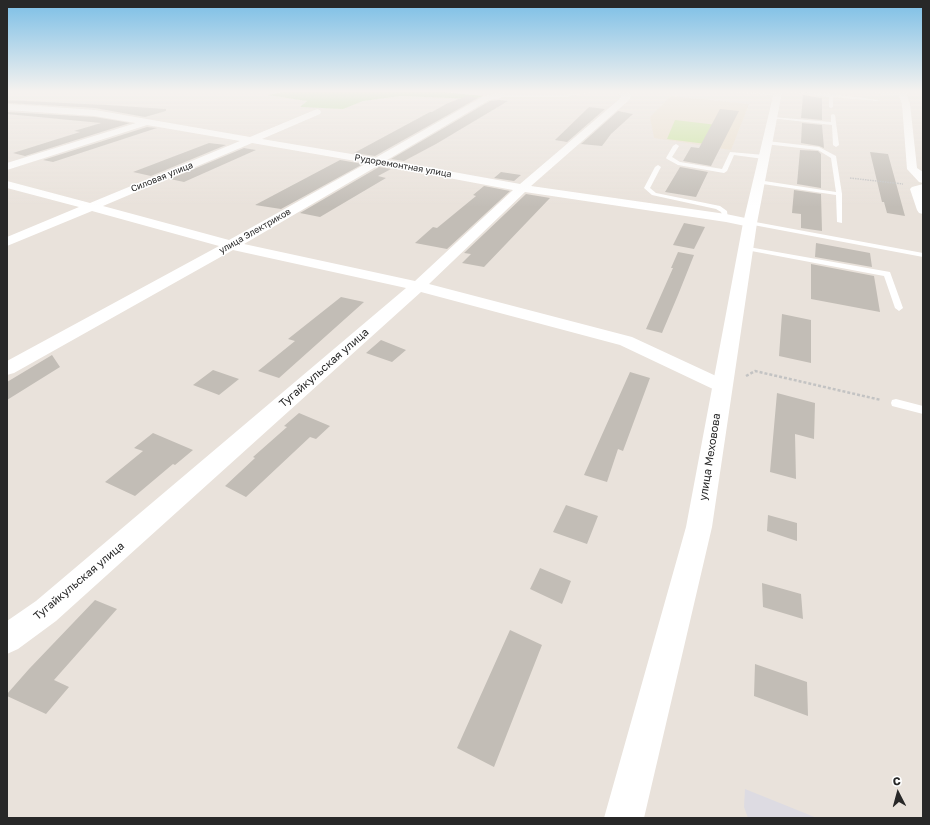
<!DOCTYPE html>
<html>
<head>
<meta charset="utf-8">
<style>
	body { margin:0 }
	#map { position:relative; width:930px; height:825px; overflow:hidden; background:#e9e2db; font-family:"Golos Text",sans-serif }
	canvas { display:block }
	.frame { position:absolute; inset:0; border:8px solid #282828; pointer-events:none }
	.north { position:absolute; left:878px; top:773px; width:40px; height:40px; -webkit-text-stroke:3px #fff; paint-order:stroke; rotate:354deg; font-size:11px; font-weight:700; line-height:16px; text-align:center; color:#282828 }
	.north::after { content:''; display:block; margin:auto; width:14px; height:18px; background:#282828; clip-path:polygon(50% 0,100% 100%,50% 72%,0 100%) }
</style>
</head>
<body>
<div id="map">
<canvas width="930" height="825"></canvas>
<div class="frame"></div>
<div class="north">С</div>
</div>
<script>
const context = document.querySelector('canvas').getContext('2d');
context.lineJoin = 'round';
function paint(path, color) {
  context.fillStyle = color;
  context.fill(path, 'evenodd');
}
function toPath(rows) {
  const path = new Path2D();
  for (const r of rows) {
    path.moveTo(r[0], r[1]);
    for (let i = 2; i < r.length; i += 2) path.lineTo(r[i], r[i + 1]);
  }
  return path;
}
function stroke(path, color, width, dash) {
  context.strokeStyle = color;
  context.lineWidth = width;
  context.lineCap = dash ? 'butt' : 'round';
  context.setLineDash(dash || []);
  context.stroke(path);
}
function write(font, color, halo, rows, align = 'center') {
  context.font = font + ' "Golos Text",sans-serif';
  context.lineWidth = 3;
  context.setLineDash([]);
  context.textBaseline = 'middle';
  context.strokeStyle = halo;
  context.fillStyle = color;
  for (const [text, x, y, turn = 0] of rows) {
    context.save();
    context.translate(x, y);
    context.rotate((+turn || 0) * Math.PI / 180);
    context.textAlign = isNaN(turn) ? turn : align;
    if (halo) context.strokeText(text, 0, 0);
    context.fillText(text, 0, 0);
    context.restore();
  }
}
paint(toPath([
	[745,789,817,818,748,818,744,807]
]), '#dddbe2');
paint(toPath([
	[671,96,749,104,731,150,654,138,650,117]
]), '#eadecb');
paint(toPath([
	[284,92,443,92,483,96,474,99,401,96,363,101,343,109,300,107,307,101,268,95]
]), '#b4dc9b');
paint(toPath([
	[675,120,717,125,714,145,667,139]
]), '#c6e397');
paint(toPath([
	[803,95,822,98,822,120,801,118],
	[467,96,478,98,375,156,354,153,430,112,432,112,448,103],
	[7,100,107,105,166,109,166,111,145,117,95,108,7,103],
	[499,100,508,101,436,144,404,161,391,159,490,101],
	[589,107,605,109,567,142,555,140],
	[720,109,739,111,711,166,683,161,691,147,699,148],
	[618,111,633,114,611,134,602,146,581,144],
	[7,112,95,117,130,123,25,156,13,153,80,132,74,131,101,123,7,114],
	[802,123,822,125,824,148,819,146,801,143],
	[147,127,157,128,53,162,43,160],
	[209,143,226,145,151,176,133,172],
	[244,148,256,150,184,182,170,179],
	[800,150,818,151,821,154,821,188,797,184],
	[870,152,888,154,905,216,887,213,884,202,882,202],
	[340,160,363,164,281,209,255,205],
	[379,167,391,169,378,176,386,178,320,217,300,213],
	[680,167,708,172,696,197,665,192],
	[501,172,521,175,514,181,494,178],
	[484,186,510,191,447,249,415,243,433,227,437,228,476,196,473,195],
	[794,190,821,194,822,231,801,228,801,214,792,213],
	[526,194,550,198,484,267,462,263,471,254,464,253],
	[684,223,705,227,694,249,673,245],
	[816,243,870,253,872,267,815,257],
	[678,252,694,255,678,295,662,333,646,329,673,268,671,268],
	[811,264,874,276,880,312,811,299],
	[341,297,364,302,279,378,258,371,295,341,288,339],
	[782,314,811,320,811,363,779,356],
	[381,340,406,350,392,362,366,353],
	[52,355,60,367,7,400,7,382],
	[213,370,239,379,219,395,193,385],
	[630,372,650,378,623,451,618,449,607,482,584,475],
	[777,393,815,403,814,439,795,434,796,479,770,472],
	[299,413,330,426,316,439,310,437,246,497,225,486,255,458,253,457,287,427,284,426],
	[153,433,193,450,175,465,173,464,135,496,105,482,143,451,134,448],
	[566,505,598,516,587,544,553,532],
	[768,515,797,523,797,541,767,531],
	[540,568,571,581,562,604,530,589],
	[762,583,801,594,803,619,763,607],
	[95,600,117,609,54,680,69,687,46,714,7,696,7,694,29,669],
	[510,630,542,645,494,767,457,748],
	[755,664,807,682,808,716,754,696]
]), '#c2bdb6');
stroke(toPath([
	[850,178,903,184]
]), '#c3c3c3', 1.5, [1.5, 1]);
stroke(toPath([
	[746,376,755,371,881,400]
]), '#c3c3c3', 2.5, [3, 2]);
paint(toPath([
	[584,92,590,92,566,97,498,97,496,96,498,95,566,95,584,92],
	[736,92,748,92,779,95,777,96,736,92],
	[791,92,831,94,879,100,877,101,833,97,833,107,831,108,829,107,829,97,791,92],
	[833,114,835,115,839,145,836,147,833,145,832,125,770,118,772,117,831,122,831,115,833,114],
	[767,141,819,147,836,156,842,194,842,223,837,222,836,195,756,183,756,181,758,180,836,192,831,158,818,150,765,144,764,143,767,141],
	[676,144,679,146,672,157,680,162,722,169,730,152,764,155,767,157,764,159,734,155,727,171,724,173,678,165,667,159,666,158,673,146,676,144],
	[658,165,661,167,650,188,656,193,720,206,727,211,728,219,724,219,721,212,716,209,652,195,644,188,655,167,658,165],
	[750,221,923,253,923,257,748,224,747,223,750,221],
	[743,246,890,272,903,308,899,311,895,308,884,276,746,250,742,248,743,246],
	[896,399,923,406,923,414,892,406,891,403,892,400,896,399]
]), '#fff');
paint(toPath([
	[498,92,506,92,501,98,489,100,387,160,520,184,622,97,616,92,626,92,631,95,629,100,531,186,726,214,755,220,757,223,755,226,750,227,726,222,525,192,429,284,632,337,729,382,732,386,729,390,722,392,715,390,620,345,421,292,56,621,18,649,7,654,7,621,36,601,406,288,233,250,14,373,7,375,7,361,219,246,92,211,7,246,7,237,79,207,7,188,7,181,90,203,240,141,147,125,7,170,7,163,136,123,95,116,7,110,7,104,95,110,250,137,317,109,320,110,321,112,320,114,262,139,375,158,484,96,495,94,498,92],
	[252,143,367,163,229,240,103,206,252,143],
	[379,165,513,190,415,281,244,244,379,165],
	[874,92,906,92,910,104,917,168,923,172,923,183,919,182,907,169,902,104,899,96,878,94,874,92],
	[923,184,923,214,919,213,917,210,910,189,912,187,923,184]
]), '#fff');
paint(toPath([
	[774,92,782,92,757,223,712,527,644,818,604,818,686,527,743,223,774,92]
]), '#fff');
const sky = context.createLinearGradient(0, 0, 0, 207);
sky.addColorStop(0, '#7abee6');
sky.addColorStop(0.44, '#f5f2ef');
sky.addColorStop(1, '#f5f2ef00');
context.fillStyle = sky;
context.fillRect(0, 0, 930, 207);
write('9px', '#282828', '#fff', [
	["Рудоремонтная улица",403,166,10],
	["Силовая улица",162,177,-22],
	["улица Электриков",255,231,-30]
]);
write('11px', '#282828', '#fff', [
	["Тугайкульская улица",324,368,-41],
	["улица Меховова",710,457,-81],
	["Тугайкульская улица",79,581,-40]
]);
</script>
</body>
</html>
